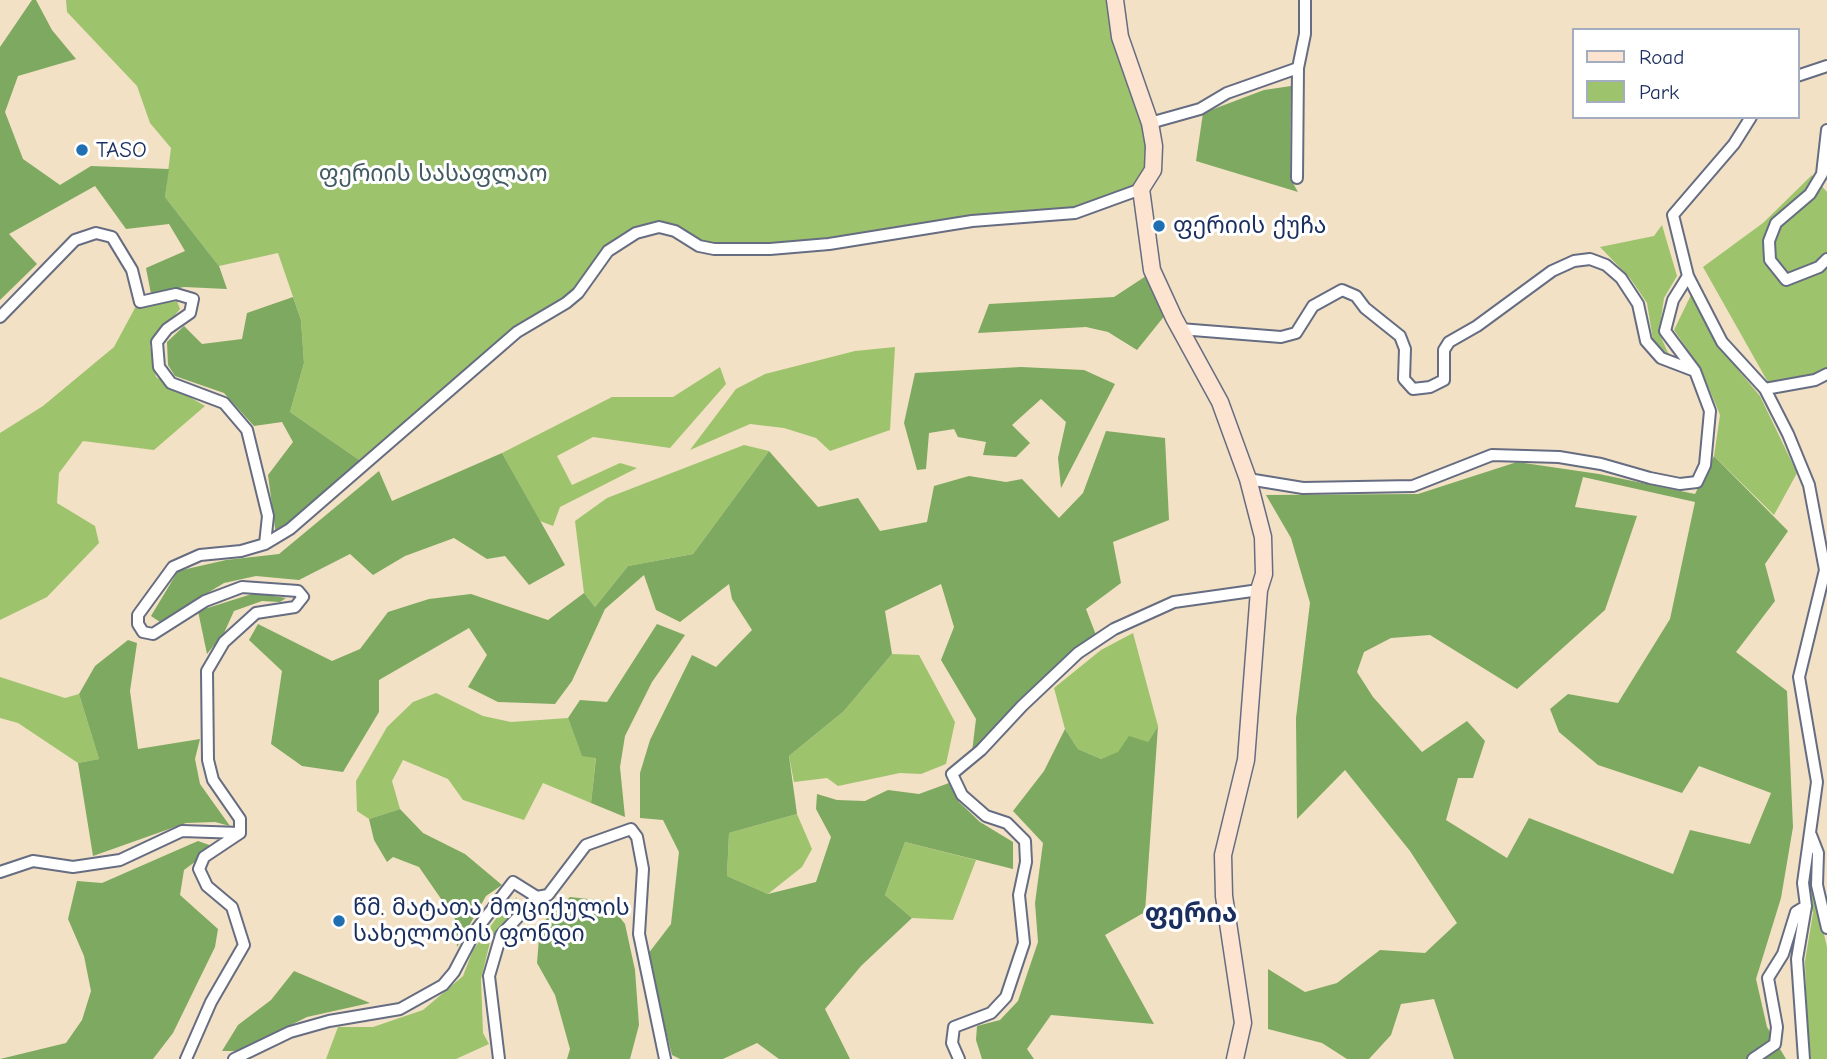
<!DOCTYPE html>
<html>
<head>
<meta charset="utf-8">
<style>
	body { margin:0 }
	#map { position:relative; width:1827px; height:1059px; overflow:hidden; background:#f2e1c4; font-family:"Comic Neue",sans-serif }
	canvas { display:block }
	.legend { position:absolute; left:1572px; top:28px; width:228px; height:91px; box-sizing:border-box; background:#fff; border:2px solid #a4acbf; margin:0; padding:9px 12px; list-style:none; font-size:21px; color:#1b2f5e }
	.legend li { display:flex; align-items:center; gap:14px; height:35px }
	.legend b { width:35px; border:2px solid #a4acbf }
</style>
</head>
<body>
<div id="map">
<canvas width="1827" height="1059"></canvas>
<ul class="legend">
<li><b style="height:9px;background:#fde4d1"></b>Road</li>
<li><b style="height:19px;background:#9ec36d"></b>Park</li>
</ul>
</div>
<script>
const context = document.querySelector('canvas').getContext('2d');
context.lineJoin = 'round';
function paint(path, color) {
  context.fillStyle = color;
  context.fill(path, 'evenodd');
}
function toPath(rows) {
  const path = new Path2D();
  for (const r of rows) {
    path.moveTo(r[0], r[1]);
    for (let i = 2; i < r.length; i += 2) path.lineTo(r[i], r[i + 1]);
  }
  return path;
}
function stroke(path, color, width, dash) {
  context.strokeStyle = color;
  context.lineWidth = width;
  context.lineCap = dash ? 'butt' : 'round';
  context.setLineDash(dash || []);
  context.stroke(path);
}
function write(font, color, halo, rows, align = 'center') {
  context.font = font + ' "Comic Neue","Noto Sans Georgian",sans-serif';
  context.lineWidth = 6;
  context.setLineDash([]);
  context.textBaseline = 'middle';
  context.strokeStyle = halo;
  context.fillStyle = color;
  for (const [text, x, y, turn = 0] of rows) {
    context.save();
    context.translate(x, y);
    context.rotate((+turn || 0) * Math.PI / 180);
    context.textAlign = isNaN(turn) ? turn : align;
    if (halo) context.strokeText(text, 0, 0);
    context.fillText(text, 0, 0);
    context.restore();
  }
}
paint(toPath([
	[66,0,1115,0,1154,146,1141,189,1075,213,829,242,715,246,660,226,618,241,577,292,515,330,365,464,290,412,304,363,301,320,278,253,219,266,165,197,171,148,150,123,137,86,67,12],
	[1812,175,1827,192,1827,379,1769,384,1703,267,1763,223],
	[1662,225,1677,276,1664,298,1659,333,1670,357,1653,340,1647,303,1630,278,1600,247,1654,236],
	[1692,293,1719,347,1760,396,1797,473,1774,515,1714,456,1720,415,1701,369,1674,330],
	[177,301,180,309,150,346,156,377,205,406,154,450,83,441,59,473,57,503,95,526,99,543,47,597,0,620,0,433,43,406,114,347,136,306],
	[895,347,890,430,830,451,816,438,784,428,750,424,690,450,736,389,765,374,855,351],
	[720,367,726,384,670,448,593,437,557,456,572,485,620,463,637,468,560,507,553,526,540,521,502,453,612,397,673,397],
	[744,445,769,451,693,554,628,566,595,607,584,593,575,521,607,498],
	[1133,633,1158,726,1148,742,1101,759,1078,749,1065,729,1054,688,1101,650],
	[892,654,919,655,955,722,946,764,921,774,900,773,838,786,827,778,794,782,789,756,844,711],
	[0,677,65,698,79,694,99,759,78,763,18,723,0,718],
	[436,693,483,716,511,722,568,718,582,755,596,757,591,803,543,783,524,820,463,800,448,779,403,760,392,781,400,809,369,819,357,811,356,781,387,727,413,702],
	[797,814,812,849,802,867,768,894,727,876,729,833],
	[905,842,976,860,953,920,912,918,885,895],
	[1811,860,1813,888,1827,947,1827,1059,1811,1059,1807,1026,1805,961,1813,913,1808,889],
	[517,897,512,915,490,942,481,979,483,1033,489,1044,456,1059,326,1059,338,1027,373,1027,423,1010,463,976,473,950,498,916]
]), '#9ec36d');
paint(toPath([
	[32,0,36,0,52,30,76,59,18,76,5,112,23,159,60,185,91,166,169,169,165,197,219,266,227,289,184,287,151,294,146,268,185,251,169,224,126,229,95,186,9,234,37,264,0,300,0,47],
	[1291,86,1290,178,1298,192,1196,161,1203,113,1264,90],
	[1146,276,1166,314,1137,350,1108,332,1086,327,978,333,989,304,1114,297],
	[293,297,301,320,304,363,290,412,365,464,276,535,268,475,293,442,282,422,254,426,224,393,175,376,168,365,167,342,184,326,202,344,242,339,247,313],
	[1021,367,1084,370,1115,384,1061,488,1058,458,1066,422,1041,399,1012,425,1030,443,1016,457,983,455,986,442,958,437,954,429,929,433,926,469,917,470,904,423,915,373],
	[1106,431,1165,438,1169,520,1113,542,1121,583,1086,609,1096,635,972,752,976,719,941,660,954,627,941,584,885,611,892,654,844,711,789,756,797,814,729,833,727,876,768,894,816,882,831,837,816,809,817,794,837,800,865,801,888,790,919,794,949,783,959,802,980,822,1013,842,1013,869,905,842,885,895,912,918,861,966,825,1009,850,1059,779,1059,757,1043,723,1059,680,1059,672,1055,657,997,648,954,671,924,679,852,663,820,640,818,640,773,650,740,692,655,716,667,752,630,732,599,729,584,680,622,656,610,644,575,605,609,572,681,555,704,498,702,468,687,487,655,469,628,379,680,379,712,343,772,302,766,271,744,282,671,249,640,258,624,332,661,360,649,388,612,429,599,471,594,548,620,584,593,595,607,628,566,693,554,769,451,818,507,858,498,880,531,927,522,934,486,969,476,1006,482,1022,479,1059,518,1083,493],
	[502,453,565,565,529,585,505,556,487,559,454,538,405,556,373,575,350,554,299,580,256,576,224,583,160,622,151,616,178,571,226,560,279,554,379,471,392,501],
	[1714,456,1788,531,1765,564,1775,601,1736,652,1787,691,1793,827,1781,898,1756,979,1767,1027,1786,1059,1454,1059,1434,999,1401,1004,1391,1035,1369,1059,1347,1059,1322,1043,1268,1029,1268,969,1305,992,1337,983,1380,950,1425,953,1457,923,1410,851,1345,770,1297,819,1296,718,1310,603,1291,538,1266,495,1418,494,1517,462,1599,474,1695,494],
	[1583,477,1695,502,1670,619,1618,703,1568,694,1550,709,1559,732,1598,765,1682,793,1699,766,1771,793,1750,844,1690,830,1673,874,1529,818,1507,858,1446,820,1458,778,1473,778,1485,741,1467,721,1422,752,1373,697,1357,672,1364,652,1391,638,1430,635,1517,689,1605,610,1637,516,1575,507],
	[255,593,286,598,280,602,262,601,234,611,224,633,207,654,198,611],
	[657,624,685,635,652,682,625,736,620,767,625,817,591,803,596,758,582,756,568,718,580,700,607,702],
	[128,640,137,643,130,691,138,749,200,739,195,759,200,784,230,826,215,822,186,823,93,856,78,763,99,759,79,694,95,666],
	[1158,726,1145,912,1105,935,1154,1024,1051,1015,1027,1049,1034,1059,982,1059,976,1040,977,1026,1000,1020,1018,1001,1038,942,1035,903,1043,843,1013,811,1044,771,1065,729,1078,749,1101,759,1118,752,1129,736,1148,742],
	[400,809,423,833,465,854,502,885,486,896,457,947,455,919,419,867,393,857,387,862,374,840,369,819],
	[198,841,215,847,184,870,180,895,218,929,215,947,173,1033,153,1059,0,1059,66,1043,82,1020,91,991,84,956,68,919,77,881,102,883],
	[570,897,607,901,625,924,635,970,639,1025,630,1059,567,1059,570,1049,555,995,537,963,540,925],
	[294,971,370,1003,307,1017,238,1051,222,1051,238,1025,271,1000]
]), '#7ea960');
const street = toPath([
	[1797,76,1827,66],
	[1751,117,1734,144,1673,215,1688,276,1722,342,1765,389,1788,434,1809,485,1825,570,1799,677,1817,782,1803,883,1806,906,1797,959,1804,1059],
	[1150,123,1200,109,1227,93,1298,68],
	[1827,130,1822,174,1810,194,1776,223,1769,241,1770,260,1786,280,1819,267,1827,259],
	[1297,178,1298,68,1305,34,1305,0],
	[0,317,75,240,96,233,112,237,132,270,140,302,176,294,193,299,190,313,167,329,157,342,159,367,171,383,224,403,247,430,268,516,265,544],
	[1180,329,1281,337,1296,333,1313,306,1342,290,1356,296,1365,308,1400,336,1405,349,1404,379,1413,389,1430,387,1444,380,1444,350,1449,342,1477,326,1552,271,1574,261,1590,259,1606,265,1621,278,1638,304,1646,341,1661,358,1695,371],
	[1765,389,1815,380,1827,374],
	[1248,479,1303,488,1413,486,1492,455,1559,457,1601,464,1650,478,1680,484,1697,482,1705,465,1710,411,1695,371,1665,331,1673,300,1688,276],
	[1811,835,1818,853,1817,885,1827,928],
	[0,872,33,861,73,867,120,860,182,831,240,833],
	[537,897,548,895,586,845,631,829,637,837,643,869,639,934,665,1059],
	[186,1059,211,1002,244,945,232,907,207,886,199,869,204,857,240,833,240,819,213,780,208,760,207,671,224,642,256,613,295,607,303,597,298,591,242,587,205,601,153,634,143,632,138,624,138,615,173,567,200,555,241,551,265,544,290,529,517,332,566,303,578,293,608,251,636,233,659,227,675,231,699,246,714,249,770,249,829,244,972,221,1075,213,1141,189],
	[234,1059,290,1032,329,1021,400,1009,443,985,454,972,476,930,513,882,537,897,501,935,489,976,499,1059],
	[959,1059,952,1043,954,1027,991,1013,1006,997,1024,943,1019,895,1026,862,1025,841,1007,823,986,816,962,795,952,774,981,750,1022,706,1078,653,1114,629,1174,602,1259,590],
	[1753,1059,1775,1044,1777,1027,1768,978,1783,954,1796,912,1806,906]
]);
const secondary = toPath([
	[1115,0,1120,37,1150,123,1154,146,1153,170,1141,189,1152,270,1174,318,1220,402,1248,479,1263,537,1264,574,1259,590,1246,760,1223,855,1224,896,1243,1023,1235,1059]
]);
stroke(street, '#666d82', 14);
stroke(secondary, '#666d82', 19);
stroke(street, '#fff', 10);
stroke(secondary, '#fde4d1', 16);
for (const [x, y, r, color] of [
	[82,150,7,"#1f6fb2"],
	[1159,226,7,"#1f6fb2"],
	[339,921,7,"#1f6fb2"]
]) {
  const dot = new Path2D();
  dot.arc(x, y, r, 0, 2 * Math.PI);
  context.fillStyle = color;
  context.fill(dot);
  stroke(dot, '#fff', 2.5);
}
write('23px', '#1b2f5e', '#fff', [
	["TASO",96,150],
	["ფერიის ქუჩა",1173,226],
	["წმ. მატათა მოციქულის",353,908],
	["სახელობის ფონდი",353,934]
], 'left');
write('23px', '#425b62', '#fff', [
	["ფერიის სასაფლაო",433,174]
]);
write('bold 26px', '#1b2f5e', '#fff', [
	["ფერია",1191,915]
]);
</script>
</body>
</html>
